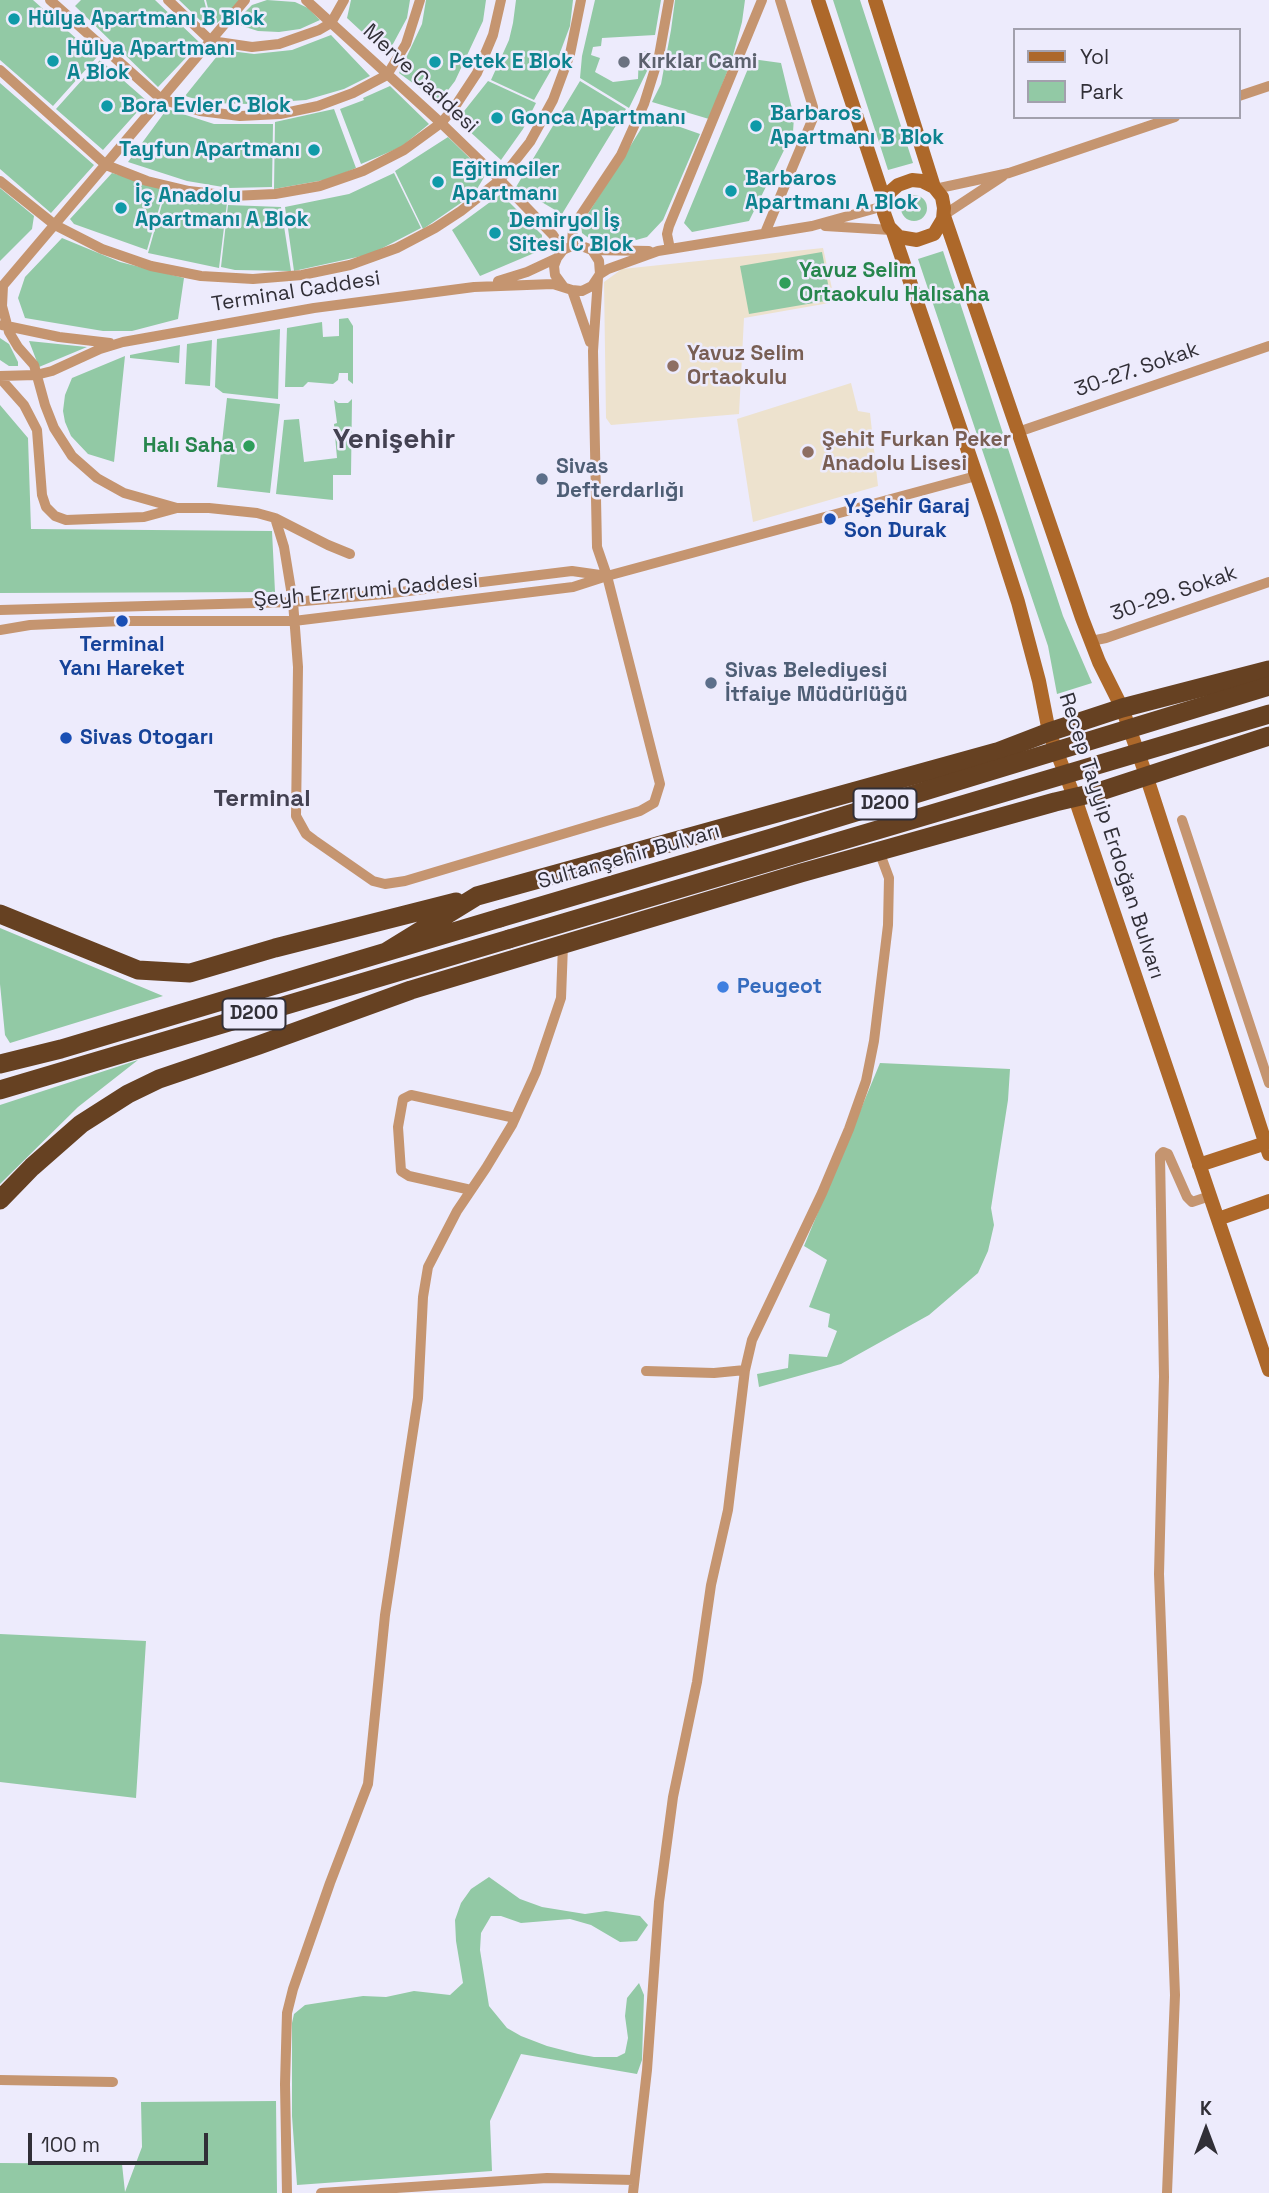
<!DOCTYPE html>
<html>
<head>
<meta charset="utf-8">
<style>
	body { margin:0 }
	#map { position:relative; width:1269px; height:2193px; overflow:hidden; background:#edebfc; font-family:"Space Grotesk",sans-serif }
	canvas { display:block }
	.legend { position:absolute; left:1013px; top:28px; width:228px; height:91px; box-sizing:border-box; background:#edebfc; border:2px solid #a2a0ad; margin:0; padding:9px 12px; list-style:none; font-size:21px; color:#312f37 }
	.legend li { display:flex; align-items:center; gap:14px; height:35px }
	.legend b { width:35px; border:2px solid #a2a0ad }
	.north { position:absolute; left:1171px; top:2095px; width:70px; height:70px; -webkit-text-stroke:5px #edebfc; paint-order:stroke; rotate:0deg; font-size:19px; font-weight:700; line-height:28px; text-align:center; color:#312f37 }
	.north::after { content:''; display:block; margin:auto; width:24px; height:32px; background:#312f37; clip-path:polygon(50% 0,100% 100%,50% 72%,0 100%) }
	.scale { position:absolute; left:28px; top:2133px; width:180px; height:32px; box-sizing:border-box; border:4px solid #312f37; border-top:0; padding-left:9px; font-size:21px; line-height:24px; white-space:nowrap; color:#312f37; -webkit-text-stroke:5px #edebfc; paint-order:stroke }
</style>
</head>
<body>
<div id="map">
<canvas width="1269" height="2193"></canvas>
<ul class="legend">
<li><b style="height:9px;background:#ad682a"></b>Yol</li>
<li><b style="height:19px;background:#92c9a5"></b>Park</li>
</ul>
<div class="north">K</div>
<div class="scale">100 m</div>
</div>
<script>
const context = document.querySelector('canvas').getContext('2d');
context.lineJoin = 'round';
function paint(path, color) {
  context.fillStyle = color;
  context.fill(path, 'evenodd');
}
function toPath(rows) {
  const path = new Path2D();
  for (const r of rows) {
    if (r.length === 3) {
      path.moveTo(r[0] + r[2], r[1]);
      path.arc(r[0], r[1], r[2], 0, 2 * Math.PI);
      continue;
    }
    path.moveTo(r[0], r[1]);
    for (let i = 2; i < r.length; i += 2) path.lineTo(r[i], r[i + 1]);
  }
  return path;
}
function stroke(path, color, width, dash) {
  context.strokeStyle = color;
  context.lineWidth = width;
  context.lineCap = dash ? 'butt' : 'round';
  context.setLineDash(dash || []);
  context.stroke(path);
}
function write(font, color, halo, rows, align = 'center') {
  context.font = font + ' "Space Grotesk",sans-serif';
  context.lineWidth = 5;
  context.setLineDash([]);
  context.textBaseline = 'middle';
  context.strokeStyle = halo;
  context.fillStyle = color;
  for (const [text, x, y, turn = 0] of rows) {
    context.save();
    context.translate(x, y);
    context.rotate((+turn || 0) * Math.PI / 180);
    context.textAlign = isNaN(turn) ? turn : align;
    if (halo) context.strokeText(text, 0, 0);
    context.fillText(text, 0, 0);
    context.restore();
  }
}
paint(toPath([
	[823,248,835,302,744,318,739,414,611,425,606,418,604,282,622,269],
	[851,383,858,411,870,413,878,486,753,522,737,419]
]), '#ede2ce');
paint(toPath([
	[0,0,33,0,97,57,53,106,0,60],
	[81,0,155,0,200,43,158,87,75,6],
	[179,0,204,0,209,19,203,23],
	[206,0,243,0,217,23,211,20],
	[267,0,295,2,308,8,320,20,300,29,279,32,258,31,239,25,240,17,252,5],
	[351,0,410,0,407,18,387,55,347,18],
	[426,0,486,0,483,21,455,81,439,102,399,73,422,24],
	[516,0,573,0,570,26,558,58,534,100,491,80,509,40,513,23],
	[595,0,661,0,655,35,602,38,601,46,593,47,591,55,600,58,595,72,613,82,638,79,639,51,651,52,647,71,629,108,580,78,582,56],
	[675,0,745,0,742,22,732,59,709,119,652,102,661,84,671,30],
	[833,0,860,0,913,163,888,170],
	[331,35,370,76,344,89,306,100,248,104,209,103,185,96,222,50,254,54,292,50],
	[752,59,781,63,794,117,793,132,749,221,692,232,684,223],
	[100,60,147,101,103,150,56,109],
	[488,81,536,103,523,129,501,160,457,120],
	[580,81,626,109,562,214,516,187],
	[0,83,94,165,51,213,0,169],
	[390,86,429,124,401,147,361,164,340,109,364,100,363,98],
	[167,109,214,124,273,124,272,187,229,188,187,181,128,162],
	[334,109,356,168,330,179,274,189,275,122],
	[649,116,700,134,663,220,647,237,625,243,590,239,582,233,581,225],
	[448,137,486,174,477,189,468,198,423,229,395,171],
	[112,173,165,188,147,250,74,224,70,219],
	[394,173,421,228,371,254,294,271,285,207,349,194],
	[167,187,227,203,219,268,148,253],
	[0,188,34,216,32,229,0,261],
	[501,194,542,235,542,245,539,251,480,276,452,230],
	[914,208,13],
	[228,205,281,207,291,271,235,270,221,267],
	[62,238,120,262,184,278,178,319,132,331,103,331,25,318,18,298,25,277],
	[943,251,1063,616,1092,683,1057,694,1048,646,918,259],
	[822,252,831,300,749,314,740,266],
	[348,318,353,326,353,384,348,380,348,373,339,373,338,380,333,384,308,382,303,387,285,387,287,328,322,322,323,337,339,336,339,319],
	[280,329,278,399,223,393,215,387,217,339],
	[0,338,9,344,18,362,18,366,9,366,0,360],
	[212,340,210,386,185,384,187,344],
	[29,341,87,347,39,367],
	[180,345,179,363,130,358,130,355],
	[125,356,114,462,88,454,71,436,65,422,63,411,65,395,72,378],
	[227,398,280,404,270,493,217,487],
	[352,399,351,475,333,475,333,500,276,494,284,420,299,419,304,462,337,458,334,424,337,423,334,400,338,403,348,403],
	[0,405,28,438,31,529,272,531,275,592,0,593],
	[0,928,163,996,10,1043,5,1035,0,984],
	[138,1060,78,1107,0,1184,0,1105],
	[880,1063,1010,1069,1008,1100,991,1208,994,1225,988,1251,978,1273,929,1315,841,1364,759,1387,757,1374,788,1368,789,1354,827,1357,837,1331,828,1327,830,1314,809,1307,827,1260,804,1246],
	[0,1634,146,1641,136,1798,0,1782],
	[489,1877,520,1899,542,1907,585,1914,606,1911,640,1916,648,1925,637,1941,620,1942,591,1925,570,1919,521,1923,501,1916,491,1916,481,1933,480,1950,489,2006,507,2028,521,2036,547,2046,578,2054,594,2057,617,2057,625,2053,628,2038,625,2016,627,1998,639,1983,644,1995,642,2060,637,2074,521,2054,490,2121,492,2171,297,2185,292,2116,292,2023,294,2014,305,2005,363,1996,386,1997,414,1991,450,1995,463,1983,456,1941,455,1920,461,1903,471,1889],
	[276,2101,277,2193,0,2193,0,2163,122,2164,125,2192,142,2147,141,2102]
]), '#92c9a5');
stroke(toPath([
	[50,0,161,99,200,111,240,116,280,114,318,106,353,93,387,75,406,44,420,0],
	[168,0,211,41,252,47,279,44,319,30,331,23,344,0],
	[306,0,441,123,500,180,553,235,563,250],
	[0,70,106,165,147,181,189,191,232,196,275,194,320,186,363,171,404,150,441,123,454,108,477,73,493,35,501,0],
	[1239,96,1269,86],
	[0,181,55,225,102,249,151,266,201,276,253,279,302,275,350,265,397,248,435,228,461,211,500,180,530,142,553,100,570,54,581,0],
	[935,189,1009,173,1175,117],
	[944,215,1003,176],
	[825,226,891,230],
	[765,233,813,118,813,107,780,0],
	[572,246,573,227,621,155,644,104,659,56,669,0],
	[670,249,667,234,669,226,762,0],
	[557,258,554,266,555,275,563,286],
	[600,274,608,269,658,251,812,226,884,206],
	[498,281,527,272,557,258,563,250,572,246,579,245,592,250,649,251],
	[3,286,2,306,9,332,18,347,34,365,45,405,54,428,72,456,97,478,124,493,177,508,209,508,257,513,275,518,328,545,350,554],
	[0,289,245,0],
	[572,290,590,342],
	[2,325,59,337,110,343],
	[0,376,36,375,52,371,100,349,123,342,314,308,474,287,553,284,572,290,582,291,592,286,600,274,599,261,592,250],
	[0,378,24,405,37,430,42,495,46,507,55,516,66,520,144,517,177,508],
	[1018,432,1269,346],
	[275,518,284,547,293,602,298,667,296,816,306,834,314,840,373,881,385,884,405,881,640,811,654,803,660,784,607,576,597,547,593,351,598,278],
	[0,610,293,602,384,594,572,571,607,576],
	[0,630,30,625,122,621,294,621,573,587,607,576,976,476],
	[1091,641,1106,638,1269,582],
	[1182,820,1269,1083],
	[471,1190,409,1176,401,1171,398,1127,403,1099,411,1095,515,1118],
	[646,1371,714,1373,745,1370],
	[0,2080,113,2082],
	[287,2193,285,2084,287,2013,293,1989,330,1883,368,1784,385,1615,418,1398,423,1297,428,1267,457,1211,486,1168,512,1125,536,1072,561,998,563,945],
	[321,2193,547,2178,634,2180],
	[633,2193,647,2070,659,1902,673,1797,697,1682,711,1585,728,1510,745,1370,752,1340,822,1193,849,1129,866,1081,874,1041,888,925,889,878,879,851],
	[1167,2193,1175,1995,1159,1574,1164,1377,1160,1155,1163,1152,1168,1154,1187,1197,1192,1202,1210,1196]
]), '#c59570', 10);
stroke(toPath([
	[818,0,885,202,884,213,889,227,899,237,917,240,934,234,943,219,944,208,942,197,934,187,922,181,912,180,898,185,890,192,885,202],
	[875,0,934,187],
	[944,216,1082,618,1099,662,1122,708,1146,775,1269,1154],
	[893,232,991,518,1018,602,1039,681,1049,732,1077,804,1269,1370],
	[1199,1165,1266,1143],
	[1218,1219,1269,1201]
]), '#ad682a', 14);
stroke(toPath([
	[0,914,138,970,190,973,275,948,456,902],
	[386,952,477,896,997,752,1049,732,1122,708,1269,670],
	[0,1064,61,1049,500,918],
	[0,1090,509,939],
	[0,1200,32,1167,81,1124,128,1094,159,1079,259,1045,411,990,801,873,1055,802,1098,792,1269,736]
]), '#664122', 19);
stroke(toPath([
	[500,918,771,838,1269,686],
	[509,939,1269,714]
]), '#664122', 19);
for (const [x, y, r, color] of [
	[14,19,7,"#0f9aa8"],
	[53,61,7,"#0f9aa8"],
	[435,62,7,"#0f9aa8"],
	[624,62,7,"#6b7280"],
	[107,106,7,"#0f9aa8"],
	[497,118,7,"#0f9aa8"],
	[756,126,7,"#0f9aa8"],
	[314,150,7,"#0f9aa8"],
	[438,182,7,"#0f9aa8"],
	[731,191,7,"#0f9aa8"],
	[121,208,7,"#0f9aa8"],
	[495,233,7,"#0f9aa8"],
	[785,283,7,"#2e9e5b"],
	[673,366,7,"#8d6e63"],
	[249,446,7,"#2e9e5b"],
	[808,452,7,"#8d6e63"],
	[542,479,7,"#5c6f8a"],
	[830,519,7,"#1a4fb4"],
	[122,621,7,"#1a4fb4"],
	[711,683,7,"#5c6f8a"],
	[66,738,7,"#1a4fb4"],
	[723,987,7,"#3f7fe0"]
]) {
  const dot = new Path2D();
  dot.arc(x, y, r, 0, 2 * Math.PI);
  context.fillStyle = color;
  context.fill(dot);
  stroke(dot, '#edebfc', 2.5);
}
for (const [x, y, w] of [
	[885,804,63],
	[254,1014,63]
]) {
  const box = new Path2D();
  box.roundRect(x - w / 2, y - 15.5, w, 31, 5);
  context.fillStyle = '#edebfc';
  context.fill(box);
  stroke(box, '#312f37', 2);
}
write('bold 19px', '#312f37', null, [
	["D200",885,804],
	["D200",254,1014]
]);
write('bold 21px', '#0d838f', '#edebfc', [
	["Hülya Apartmanı B Blok",28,19],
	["Hülya Apartmanı",67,49],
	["A Blok",67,73],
	["Petek E Blok",449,62],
	["Bora Evler C Blok",121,106],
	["Barbaros",770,114],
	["Apartmanı B Blok",770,138],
	["Gonca Apartmanı",511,118],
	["Tayfun Apartmanı",300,150,"right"],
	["Eğitimciler",452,170],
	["Apartmanı",452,194],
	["Barbaros",745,179],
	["Apartmanı A Blok",745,203],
	["İç Anadolu",135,196],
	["Apartmanı A Blok",135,220],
	["Demiryol İş",509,221],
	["Sitesi C Blok",509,245]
], 'left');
write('bold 21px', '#5b616d', '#edebfc', [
	["Kırklar Cami",638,62]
], 'left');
write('21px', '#312f37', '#edebfc', [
	["Merve Caddesi",420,79,43],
	["Terminal Caddesi",296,292,-9],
	["30-27. Sokak",1137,370,-19],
	["Şeyh Erzrrumi Caddesi",366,591,-5],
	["30-29. Sokak",1174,594,-19],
	["Recep Tayyip Erdoğan Bulvarı",1111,836,72],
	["Sultanşehir Bulvarı",629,857,-16]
]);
write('bold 21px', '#27864d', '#edebfc', [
	["Yavuz Selim",799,271],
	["Ortaokulu Halısaha",799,295],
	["Halı Saha",235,446,"right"]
], 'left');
write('bold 21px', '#785e54', '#edebfc', [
	["Yavuz Selim",687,354],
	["Ortaokulu",687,378],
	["Şehit Furkan Peker",822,440],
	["Anadolu Lisesi",822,464]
], 'left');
write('bold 21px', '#4e5e75', '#edebfc', [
	["Sivas",556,467],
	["Defterdarlığı",556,491],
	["Sivas Belediyesi",725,671],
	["İtfaiye Müdürlüğü",725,695]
], 'left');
write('bold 21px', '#164399', '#edebfc', [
	["Y.Şehir Garaj",844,507],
	["Son Durak",844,531],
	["Terminal",122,645,"center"],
	["Yanı Hareket",122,669,"center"],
	["Sivas Otogarı",80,738]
], 'left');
write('bold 21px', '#366cbe', '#edebfc', [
	["Peugeot",737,987]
], 'left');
write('bold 24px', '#434151', '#edebfc', [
	["Terminal",262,799]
]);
write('bold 28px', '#434151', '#edebfc', [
	["Yenişehir",394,440]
]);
</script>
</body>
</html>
